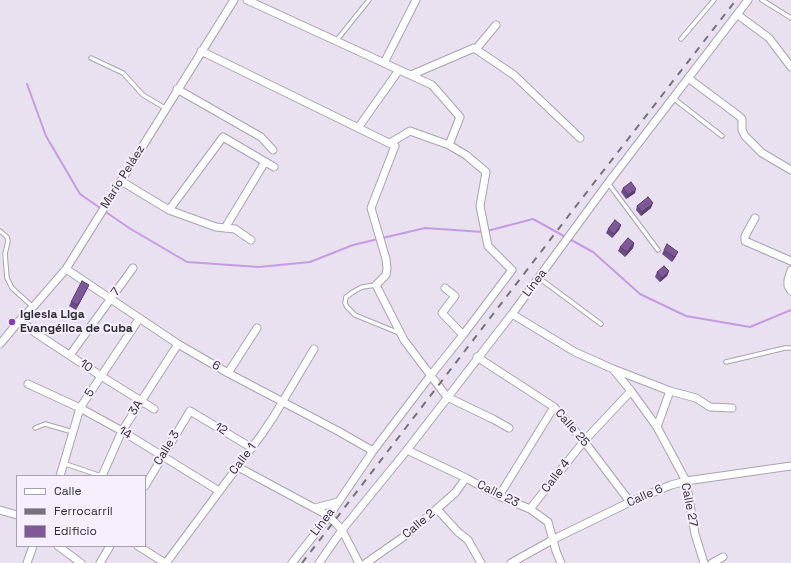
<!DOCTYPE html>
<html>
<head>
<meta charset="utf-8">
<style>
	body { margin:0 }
	#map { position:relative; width:791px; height:563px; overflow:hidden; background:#e9e1f0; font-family:"Space Grotesk",sans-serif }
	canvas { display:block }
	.legend { position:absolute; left:16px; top:475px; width:130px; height:72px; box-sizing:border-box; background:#f7eefe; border:1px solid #a8a1ad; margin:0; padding:5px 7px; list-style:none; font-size:12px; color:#312d33 }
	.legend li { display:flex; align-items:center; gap:8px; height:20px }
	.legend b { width:20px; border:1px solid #a8a1ad }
</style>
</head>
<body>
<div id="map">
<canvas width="791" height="563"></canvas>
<ul class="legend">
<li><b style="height:5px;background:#fff"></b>Calle</li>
<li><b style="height:5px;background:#76717a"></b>Ferrocarril</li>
<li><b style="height:11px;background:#7f589a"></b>Edificio</li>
</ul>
</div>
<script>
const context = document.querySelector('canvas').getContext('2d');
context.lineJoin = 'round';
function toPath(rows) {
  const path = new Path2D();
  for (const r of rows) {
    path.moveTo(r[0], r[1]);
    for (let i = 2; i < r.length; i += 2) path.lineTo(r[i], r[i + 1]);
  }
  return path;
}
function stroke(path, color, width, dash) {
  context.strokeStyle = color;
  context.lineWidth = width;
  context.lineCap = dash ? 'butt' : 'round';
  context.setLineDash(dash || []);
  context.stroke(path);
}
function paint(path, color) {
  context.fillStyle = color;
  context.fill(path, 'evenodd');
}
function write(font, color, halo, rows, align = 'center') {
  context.font = font + ' "Space Grotesk",sans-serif';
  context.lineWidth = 4;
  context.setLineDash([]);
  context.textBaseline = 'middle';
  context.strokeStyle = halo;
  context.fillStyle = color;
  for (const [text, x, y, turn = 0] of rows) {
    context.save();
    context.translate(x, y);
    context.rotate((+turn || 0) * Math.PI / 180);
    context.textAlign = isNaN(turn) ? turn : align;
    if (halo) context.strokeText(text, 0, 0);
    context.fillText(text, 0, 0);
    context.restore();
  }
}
stroke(toPath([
	[27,84,46,136,80,194,129,228,187,262,259,267,310,262,353,245,425,228,483,232],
	[487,231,533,219,593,252,640,294,686,316,750,327,791,310]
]), '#c59be2', 2);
const service = toPath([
	[762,0,791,18],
	[681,39,714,0],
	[336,41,369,0],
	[91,58,123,73,143,95,165,108],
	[673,98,722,136],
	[608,183,658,250],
	[0,231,7,237,8,241,5,254,7,278,12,288,33,307],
	[539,278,601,324],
	[376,285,362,287,353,292,346,297,345,303,347,307,355,315,399,333],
	[726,362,785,348,791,348],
	[35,428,45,424,73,432],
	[63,463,101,476]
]);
const minor = toPath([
	[247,0,432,85,460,117,449,145],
	[738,15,769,38,791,67],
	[476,49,496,25],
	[201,51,395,146,371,208,386,259,387,269,386,275,376,285,404,340,447,397,493,419,509,428],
	[384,63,416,0],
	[411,75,474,48,514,75,580,138],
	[688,78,739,116,742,119,742,130,745,136,762,153,791,170],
	[177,89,261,137,273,150],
	[358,128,399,70],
	[121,181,169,210,216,227,235,229,251,240],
	[169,210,223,137,274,167],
	[755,218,745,236,745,241,791,261],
	[225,228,265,162],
	[66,269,178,344,228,373,338,431,373,451],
	[791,270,788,280,788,286,791,291],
	[445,288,455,296,442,313,463,335],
	[512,314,575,352,613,369,631,391,657,427,686,481,695,534,704,563],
	[20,320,37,334,101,376,154,409],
	[0,344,20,320,33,307,66,269,234,0],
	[70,355,133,268],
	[477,357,554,407,584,441,630,502],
	[613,369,670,391,696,398,710,407,732,408],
	[228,373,257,328],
	[28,384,80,408,122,431,219,491],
	[657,427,670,391],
	[407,450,466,478,499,496,530,509,548,522,556,551,561,563],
	[238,467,329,516,342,530,359,563],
	[60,476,80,408,139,319],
	[102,476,122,431,178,344],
	[145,486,190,411,252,448],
	[499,496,554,407],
	[315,508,338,502],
	[437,509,458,532,468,540,481,563],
	[530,509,584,441,631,391],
	[0,510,17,515],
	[58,546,81,563],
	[138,546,165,563],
	[27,563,33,546],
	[100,563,110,546],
	[166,563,262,434,274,416,314,349],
	[292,563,329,516,373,451,431,375,463,335,512,270,488,246,480,206,486,172,466,155,449,145,410,131,390,143],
	[319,563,342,530,407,450,512,314,608,183,748,0],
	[366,563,409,533,455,493,466,478],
	[511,563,554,539,630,502,671,485,686,481,791,466],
	[712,563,723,557]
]);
stroke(service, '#aaa2b0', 5.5);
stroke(minor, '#aaa2b0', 9);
stroke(service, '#fff', 3.5);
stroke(minor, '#fff', 7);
stroke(toPath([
	[302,563,583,197,736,0]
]), '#76717a', 2, [7, 7]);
paint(toPath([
	[623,188,635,193,626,199,621,192],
	[637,206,651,208,641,216,636,210],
	[621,225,619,230,612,238,606,233,608,229],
	[634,243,633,248,625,257,618,251,620,247],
	[664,250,676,256,672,262,662,254],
	[669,271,667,276,660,282,655,277,657,272],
	[89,285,87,289,76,310,69,306,71,302]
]), '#6d4c84');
paint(toPath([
	[636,189,635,193,626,199,628,195],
	[653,203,651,208,641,216,642,212],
	[621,225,619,230,612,238,614,234],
	[634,243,633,248,625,257,627,252],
	[678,252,676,256,672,262,674,257],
	[669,271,667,276,660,282,662,278],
	[89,285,87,289,76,310,78,305]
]), '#593e6c');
const building = toPath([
	[631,182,636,189,628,195,623,188,631,182],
	[648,197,653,203,642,212,637,206,648,197],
	[615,220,621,225,614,234,608,229,615,220],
	[628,238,634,243,627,252,620,247,628,238],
	[667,244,678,252,674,257,664,250,667,244],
	[664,266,669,271,662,278,657,272,664,266],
	[82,281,89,285,78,305,71,302,82,281]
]);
paint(building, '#7f589a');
stroke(building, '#593e6c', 1);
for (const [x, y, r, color] of [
	[12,322,4,"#863eb1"]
]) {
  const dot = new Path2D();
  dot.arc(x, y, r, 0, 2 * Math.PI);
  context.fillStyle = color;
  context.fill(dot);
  stroke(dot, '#f7eefe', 1.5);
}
write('12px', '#312d33', '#f7eefe', [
	["Mario Peláez",123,177,-58],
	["Línea",535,283,-53],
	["7",116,292,-55],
	["10",86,366,34],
	["6",216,366,30],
	["5",90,393,-58],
	["3A",136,408,-58],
	["Calle 25",572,428,49],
	["12",221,429,31],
	["14",125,433,31],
	["Calle 3",167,448,-59],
	["Calle 1",243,459,-53],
	["Calle 4",556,476,-53],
	["Calle 23",498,494,26],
	["Calle 6",645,496,-24],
	["Calle 27",689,505,79],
	["Línea",323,522,-53],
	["Calle 2",419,524,-40]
]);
write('bold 12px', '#312d33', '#f7eefe', [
	["Iglesia Liga",20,315],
	["Evangélica de Cuba",20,329]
], 'left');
</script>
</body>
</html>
